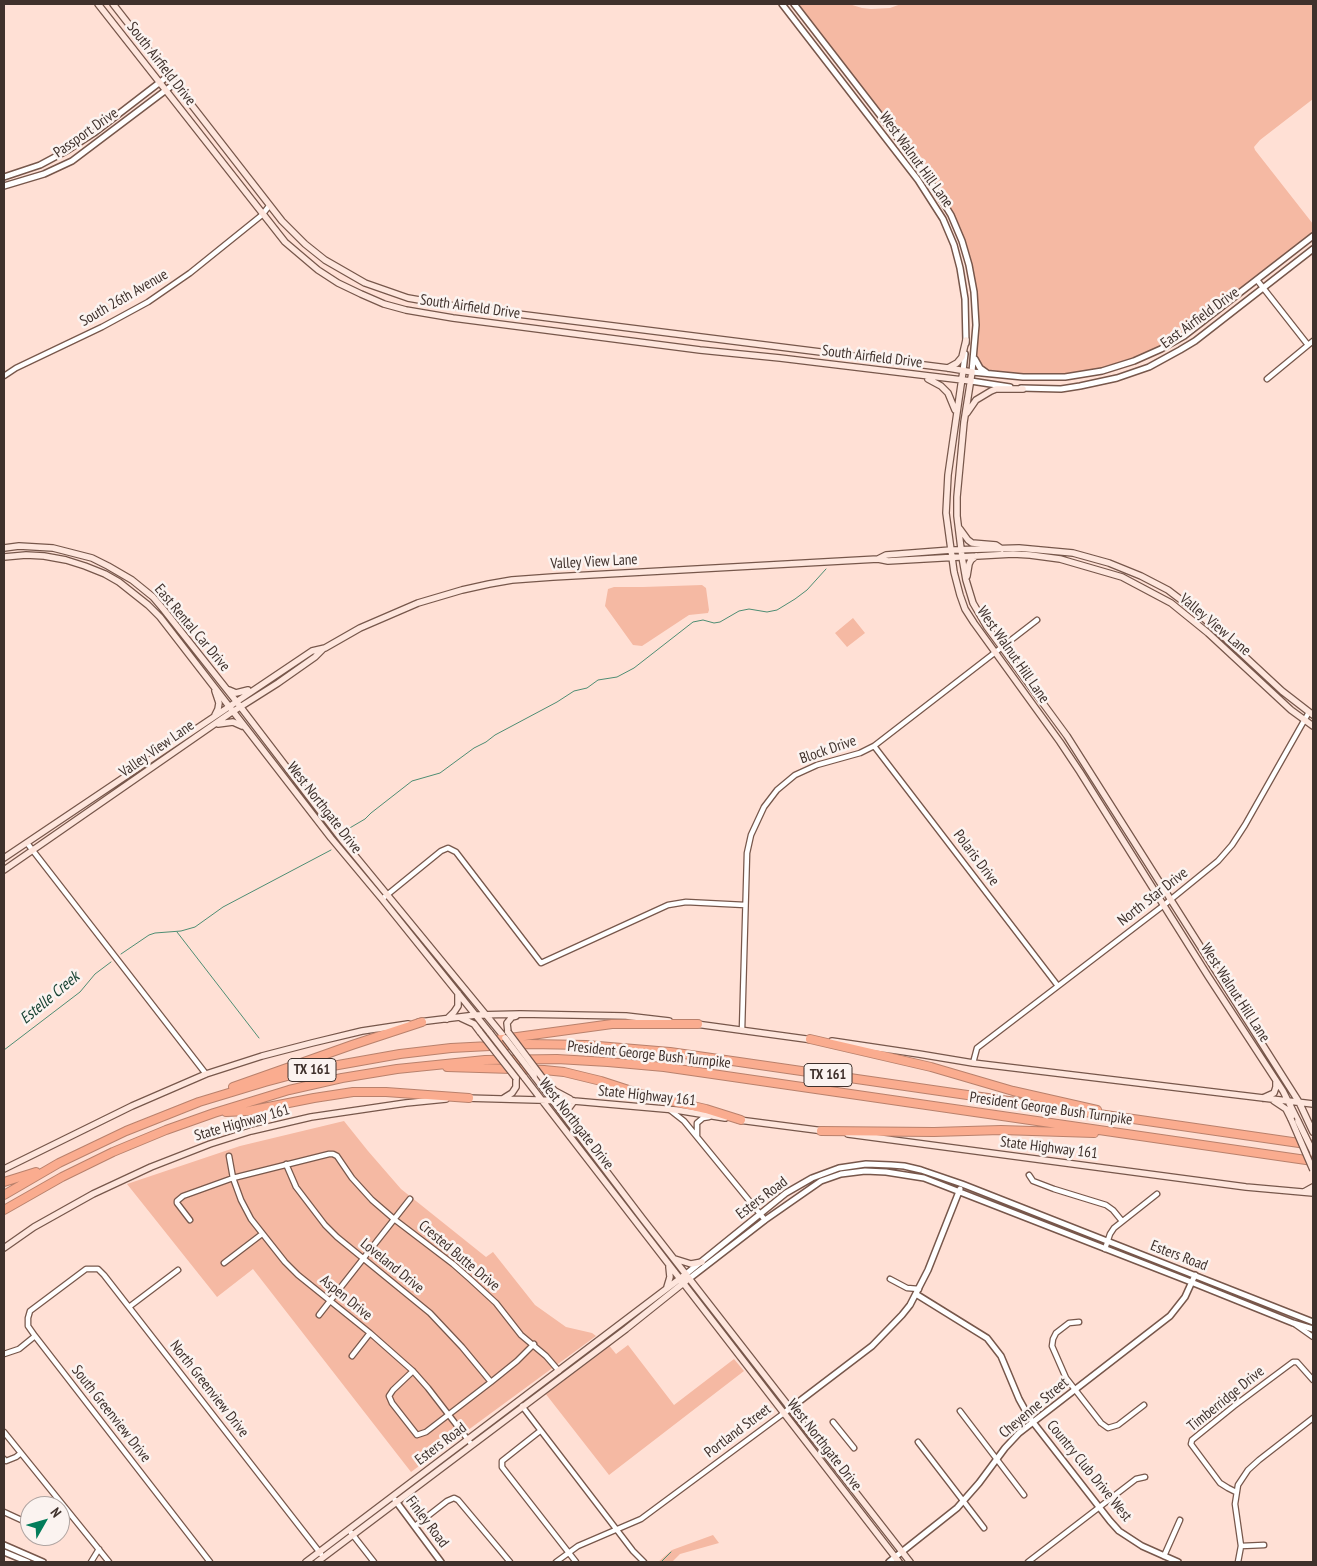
<!DOCTYPE html>
<html>
<head>
<meta charset="utf-8">
<style>
	body { margin:0 }
	#map { position:relative; width:1317px; height:1566px; overflow:hidden; background:#ffe0d5; font-family:"PT Sans Narrow",sans-serif }
	canvas { display:block }
	.frame { position:absolute; inset:0; border:5px solid #3f312c; pointer-events:none }
	.north { position:absolute; left:20px; top:1496px; width:50px; height:50px; box-sizing:border-box; background:#fbf3f0; border:1px solid #b0a5a2; border-radius:50%; rotate:52deg; font-size:14px; font-weight:700; line-height:20px; text-align:center; color:#3f312c }
	.north::after { content:''; display:block; margin:auto; width:18px; height:22px; background:#037d5b; clip-path:polygon(50% 0,100% 100%,50% 72%,0 100%) }
</style>
</head>
<body>
<div id="map">
<canvas width="1317" height="1566"></canvas>
<div class="frame"></div>
<div class="north">N</div>
</div>
<script>
const context = document.querySelector('canvas').getContext('2d');
context.lineJoin = 'round';
function paint(path, color) {
  context.fillStyle = color;
  context.fill(path, 'evenodd');
}
function toPath(rows) {
  const path = new Path2D();
  for (const r of rows) {
    path.moveTo(r[0], r[1]);
    for (let i = 2; i < r.length; i += 2) path.lineTo(r[i], r[i + 1]);
  }
  return path;
}
function stroke(path, color, width, dash) {
  context.strokeStyle = color;
  context.lineWidth = width;
  context.lineCap = dash ? 'butt' : 'round';
  context.setLineDash(dash || []);
  context.stroke(path);
}
function write(font, color, halo, rows, align = 'center') {
  context.font = font + ' "PT Sans Narrow",sans-serif';
  context.lineWidth = 5;
  context.setLineDash([]);
  context.textBaseline = 'middle';
  context.strokeStyle = halo;
  context.fillStyle = color;
  for (const [text, x, y, turn = 0] of rows) {
    context.save();
    context.translate(x, y);
    context.rotate((+turn || 0) * Math.PI / 180);
    context.textAlign = isNaN(turn) ? turn : align;
    if (halo) context.strokeText(text, 0, 0);
    context.fillText(text, 0, 0);
    context.restore();
  }
}
paint(toPath([
	[797,4,849,4,862,8,871,9,890,8,901,4,1313,4,1313,99,1260,140,1254,147,1255,150,1313,224,1313,233,1187,330,1153,350,1126,362,1081,373,1038,376,1017,374,984,369,977,358,978,317,965,244,956,220,935,183],
	[702,585,706,588,709,610,708,613,689,615,642,646,633,645,605,606,608,589,614,587,643,587],
	[853,618,865,633,847,647,835,633],
	[344,1121,368,1151,401,1189,486,1257,493,1252,535,1305,566,1327,592,1333,596,1336,411,1472,253,1269,217,1297,127,1184,240,1146],
	[608,1344,616,1354,628,1345,674,1405,734,1359,744,1371,609,1475,545,1393],
	[713,1535,719,1543,680,1554,672,1562,658,1562,672,1550]
]), '#f5b9a3');
stroke(toPath([
	[348,829,365,819,371,813,412,781,440,773,474,748,486,742,495,735,557,702,574,691,587,688,598,680,617,677,634,668,693,622,703,620,714,623,720,622,739,611,749,609,767,612,777,610,795,599,807,590,826,569],
	[177,932,259,1038],
	[121,954,149,935,155,933,181,931,195,927,223,907,331,850],
	[4,1050,80,992,95,974,111,962],
	[661,1562,671,1552]
]), '#4e8d73', 1);
const minor = toPath([
	[1257,280,1308,345],
	[4,376,16,368,102,327,148,302,190,273,262,215,269,206],
	[1267,379,1313,341],
	[874,746,1058,986],
	[27,843,206,1074],
	[382,899,441,851,448,848,456,852,541,963,668,905,686,902,745,905],
	[742,1030,747,853,751,835,764,807,777,790,795,775,817,765,860,753,874,746,1037,620],
	[973,1063,977,1048,1164,905,1218,861,1232,845,1245,825,1309,712],
	[670,1110,684,1121,765,1220],
	[697,1136,697,1123,703,1118,709,1117],
	[229,1156,233,1178,241,1200,251,1219,285,1262,298,1275,370,1333,413,1371,428,1388,472,1445],
	[286,1164,296,1187,325,1225,337,1237,430,1313,462,1347,491,1382],
	[1029,1175,1033,1181,1054,1189,1106,1205,1113,1210,1122,1221],
	[190,1220,177,1203,177,1201,183,1196,233,1178,329,1154,333,1154,337,1156,352,1178,372,1200,394,1219,453,1264,470,1279,496,1303,521,1335,546,1356,559,1371],
	[1105,1249,1110,1234,1114,1228,1157,1194],
	[224,1263,262,1234],
	[890,1279,907,1288,919,1289],
	[129,1307,178,1270],
	[319,1315,410,1199],
	[1079,1322,1069,1323,1056,1333,1053,1339,1052,1346,1066,1378,1101,1423,1108,1428,1118,1425,1144,1405],
	[1296,1325,1313,1337],
	[4,1354,19,1349,35,1336],
	[352,1356,370,1333],
	[413,1371,393,1390,389,1396,392,1403,417,1435,426,1432,491,1382,517,1361,534,1344],
	[522,1406,633,1551,644,1562],
	[960,1411,1024,1495],
	[833,1422,854,1448],
	[540,1431,502,1461,502,1467,576,1562],
	[4,1432,109,1562],
	[918,1442,984,1528],
	[4,1459,6,1461,16,1457,21,1453],
	[1236,1492,1228,1488,1220,1483,1191,1444,1192,1440,1234,1406,1293,1362,1297,1362,1313,1380],
	[4,1512,30,1524],
	[415,1526,447,1501,454,1498,458,1500,510,1562],
	[349,1530,374,1562],
	[1241,1546,1264,1545],
	[1164,1556,1180,1520],
	[91,1562,99,1549],
	[210,1562,35,1336,28,1326,28,1318,30,1311,86,1269,98,1269,104,1275,321,1554],
	[556,1562,578,1546,641,1519,784,1413],
	[1028,1562,1136,1479,1145,1477],
	[1238,1562,1241,1546,1235,1504,1238,1485,1248,1470,1259,1460,1313,1418]
]);
const tertiary = toPath([
	[782,4,918,180,943,219,954,245,960,268,965,299,966,343],
	[794,4,927,176,951,215,962,241,969,265,974,292,976,325,972,372,1023,377,1065,377,1102,371,1134,361,1161,349,1184,336,1313,236],
	[4,177,40,165,68,150,94,133,168,76],
	[4,186,44,174,72,161,174,84],
	[975,359,980,368,987,373],
	[963,371,965,354],
	[971,381,1010,387],
	[1021,388,1061,389,1080,386,1117,378,1149,367,1180,350,1195,341,1313,249],
	[686,1274,786,1193,812,1178,839,1168,866,1164,891,1165,904,1166,921,1170,962,1184,1313,1322],
	[690,1278,765,1220,821,1181,841,1174,865,1171,886,1172,924,1178,1191,1282,1293,1323,1313,1329],
	[916,1294,987,1338,1001,1356,1019,1399,1029,1417,1110,1521,1119,1531,1142,1546,1178,1562],
	[784,1413,872,1346,902,1315,910,1305,928,1270,960,1189],
	[395,1500,441,1562],
	[4,1545,43,1562],
	[4,1552,28,1562],
	[889,1562,957,1508,979,1483,1005,1448,1019,1433,1170,1316,1185,1297,1195,1275]
]);
const secondary = toPath([
	[98,4,285,242,318,270,338,283,361,294,384,304,406,310,453,318,700,350,780,358,971,381],
	[113,4,282,221,305,244,325,260,365,283,408,298,454,306,948,368,972,372,964,422,957,497,957,516,962,557,966,580,973,603,987,627,1067,736,1285,1080,1299,1102,1313,1132],
	[948,368,957,363,962,357,966,340],
	[963,371,948,475,946,513,954,572,960,595,965,609,974,623,1060,742,1080,772,1208,976,1283,1091,1298,1121],
	[928,379,941,386,948,393,955,410],
	[967,413,976,400,991,391,996,389,1023,389],
	[960,529,968,540,972,543,996,545,1002,549],
	[4,548,19,546,53,548,92,558,108,566,132,580,153,597,164,610,236,701,343,841,505,1038],
	[4,557,26,555,44,556,66,560,85,566,105,574,119,582,148,605,160,617,331,838,382,899,490,1033],
	[878,559,886,555,951,550,1019,548,1073,553,1109,563,1141,576,1168,590,1197,612,1282,691,1313,715],
	[967,576,969,564,971,560,976,556],
	[229,690,236,693,248,690],
	[215,691,219,703,218,709,215,715],
	[218,724,233,722,242,726],
	[4,858,312,651,325,648,360,628,418,603,462,590,489,584,512,580,553,577,878,559,888,561,1013,554,1030,555,1060,559,1122,577,1171,603,1208,633,1291,710,1313,726],
	[4,870,229,714,278,683,315,657,323,649],
	[461,1018,474,1024,480,1032],
	[447,1019,454,1012,458,1006,458,993],
	[419,1022,476,1015,520,1014,626,1016,669,1021],
	[696,1024,813,1040],
	[508,1032,507,1023,512,1017,516,1016],
	[832,1041,919,1054,973,1063,1313,1104],
	[534,1076,642,1218,910,1562],
	[524,1077,899,1562],
	[544,1080,555,1091,570,1099],
	[465,1098,574,1101,676,1110,725,1118],
	[504,1098,512,1093,516,1087,516,1078],
	[1263,1098,1274,1093,1276,1087,1276,1082],
	[1274,1101,1286,1109,1291,1119],
	[739,1120,824,1131],
	[571,1121,568,1115,568,1109,574,1101],
	[848,1134,1246,1187,1313,1193],
	[4,1169,132,1106,206,1074,262,1056,312,1043,362,1031,408,1024],
	[1304,1192,1313,1187],
	[4,1248,34,1227,93,1194,151,1167,210,1144,251,1131,311,1117,406,1103,446,1099],
	[675,1259,691,1264,702,1262],
	[667,1287,670,1277,669,1267],
	[306,1562,686,1274],
	[317,1562,626,1329,686,1281]
]);
const motorway = toPath([
	[810,1039,931,1067,1013,1091,1097,1110],
	[488,1041,612,1024,698,1024],
	[447,1067,544,1070,564,1072,601,1081,641,1094,706,1109,741,1120],
	[233,1087,352,1045,422,1022],
	[226,1112,248,1111,314,1098,353,1092,386,1092,469,1098],
	[821,1131,934,1132,1001,1130,1094,1133],
	[4,1182,36,1172],
	[4,1195,59,1163,126,1131,199,1102,265,1082,310,1070,400,1054,451,1048,529,1044,586,1045,670,1052,1313,1145],
	[4,1210,62,1177,113,1152,166,1130,214,1113,289,1090,342,1078,397,1069,485,1060,557,1059,608,1062,664,1067,1313,1161]
]);
stroke(minor, '#77574b', 7);
stroke(tertiary, '#77574b', 8);
stroke(secondary, '#77574b', 8);
stroke(motorway, '#b9816c', 10);
stroke(minor, '#fff', 4.5);
stroke(tertiary, '#fff', 5);
stroke(secondary, '#fee6dd', 5.5);
stroke(motorway, '#faac8f', 8);
const secondaryBridge = toPath([
	[480,1032,516,1078],
	[508,1032,544,1080],
	[490,1033,524,1077],
	[505,1038,534,1076],
	[1291,1119,1313,1170],
	[1298,1121,1313,1152]
]);
stroke(secondaryBridge, '#77574b', 8, []);
stroke(secondaryBridge, '#fee6dd', 5.5);
for (const [x, y, w] of [
	[312,1070,48],
	[828,1075,48]
]) {
  const box = new Path2D();
  box.roundRect(x - w / 2, y - 11.5, w, 23, 4);
  context.fillStyle = '#fbf3f0';
  context.fill(box);
  stroke(box, '#3f312c', 1);
}
write('bold 14px', '#3f312c', null, [
	["TX 161",312,1070],
	["TX 161",828,1075]
]);
write('15px', '#3f312c', '#fbf3f0', [
	["South Airfield Drive",161,64,52],
	["Passport Drive",86,133,-35],
	["West Walnut Hill Lane",916,160,54],
	["South 26th Avenue",124,298,-30],
	["South Airfield Drive",470,307,8],
	["East Airfield Drive",1200,318,-36],
	["South Airfield Drive",872,357,7],
	["Valley View Lane",594,562,-3],
	["Valley View Lane",1215,625,40],
	["East Rental Car Drive",192,628,50],
	["West Walnut Hill Lane",1013,655,55],
	["Valley View Lane",157,749,-35],
	["Block Drive",828,750,-19],
	["West Northgate Drive",324,808,52],
	["Polaris Drive",976,858,53],
	["North Star Drive",1153,897,-38],
	["West Walnut Hill Lane",1235,993,57],
	["President George Bush Turnpike",649,1055,6],
	["State Highway 161",647,1096,6],
	["President George Bush Turnpike",1051,1109,8],
	["State Highway 161",242,1123,-16],
	["West Northgate Drive",576,1124,52],
	["State Highway 161",1049,1148,7],
	["Esters Road",762,1198,-37],
	["Crested Butte Drive",459,1256,40],
	["Esters Road",1179,1256,21],
	["Loveland Drive",392,1266,39],
	["Aspen Drive",346,1298,39],
	["North Greenview Drive",209,1389,52],
	["Timberridge Drive",1226,1399,-39],
	["Cheyenne Street",1034,1408,-40],
	["South Greenview Drive",111,1414,52],
	["Portland Street",738,1431,-37],
	["Esters Road",441,1444,-37],
	["West Northgate Drive",824,1445,52],
	["Country Club Drive West",1089,1471,51],
	["Finley Road",427,1522,53]
]);
write('italic 16px', '#194434', '#fbf3f0', [
	["Estelle Creek",50,998,-40]
]);
</script>
</body>
</html>
